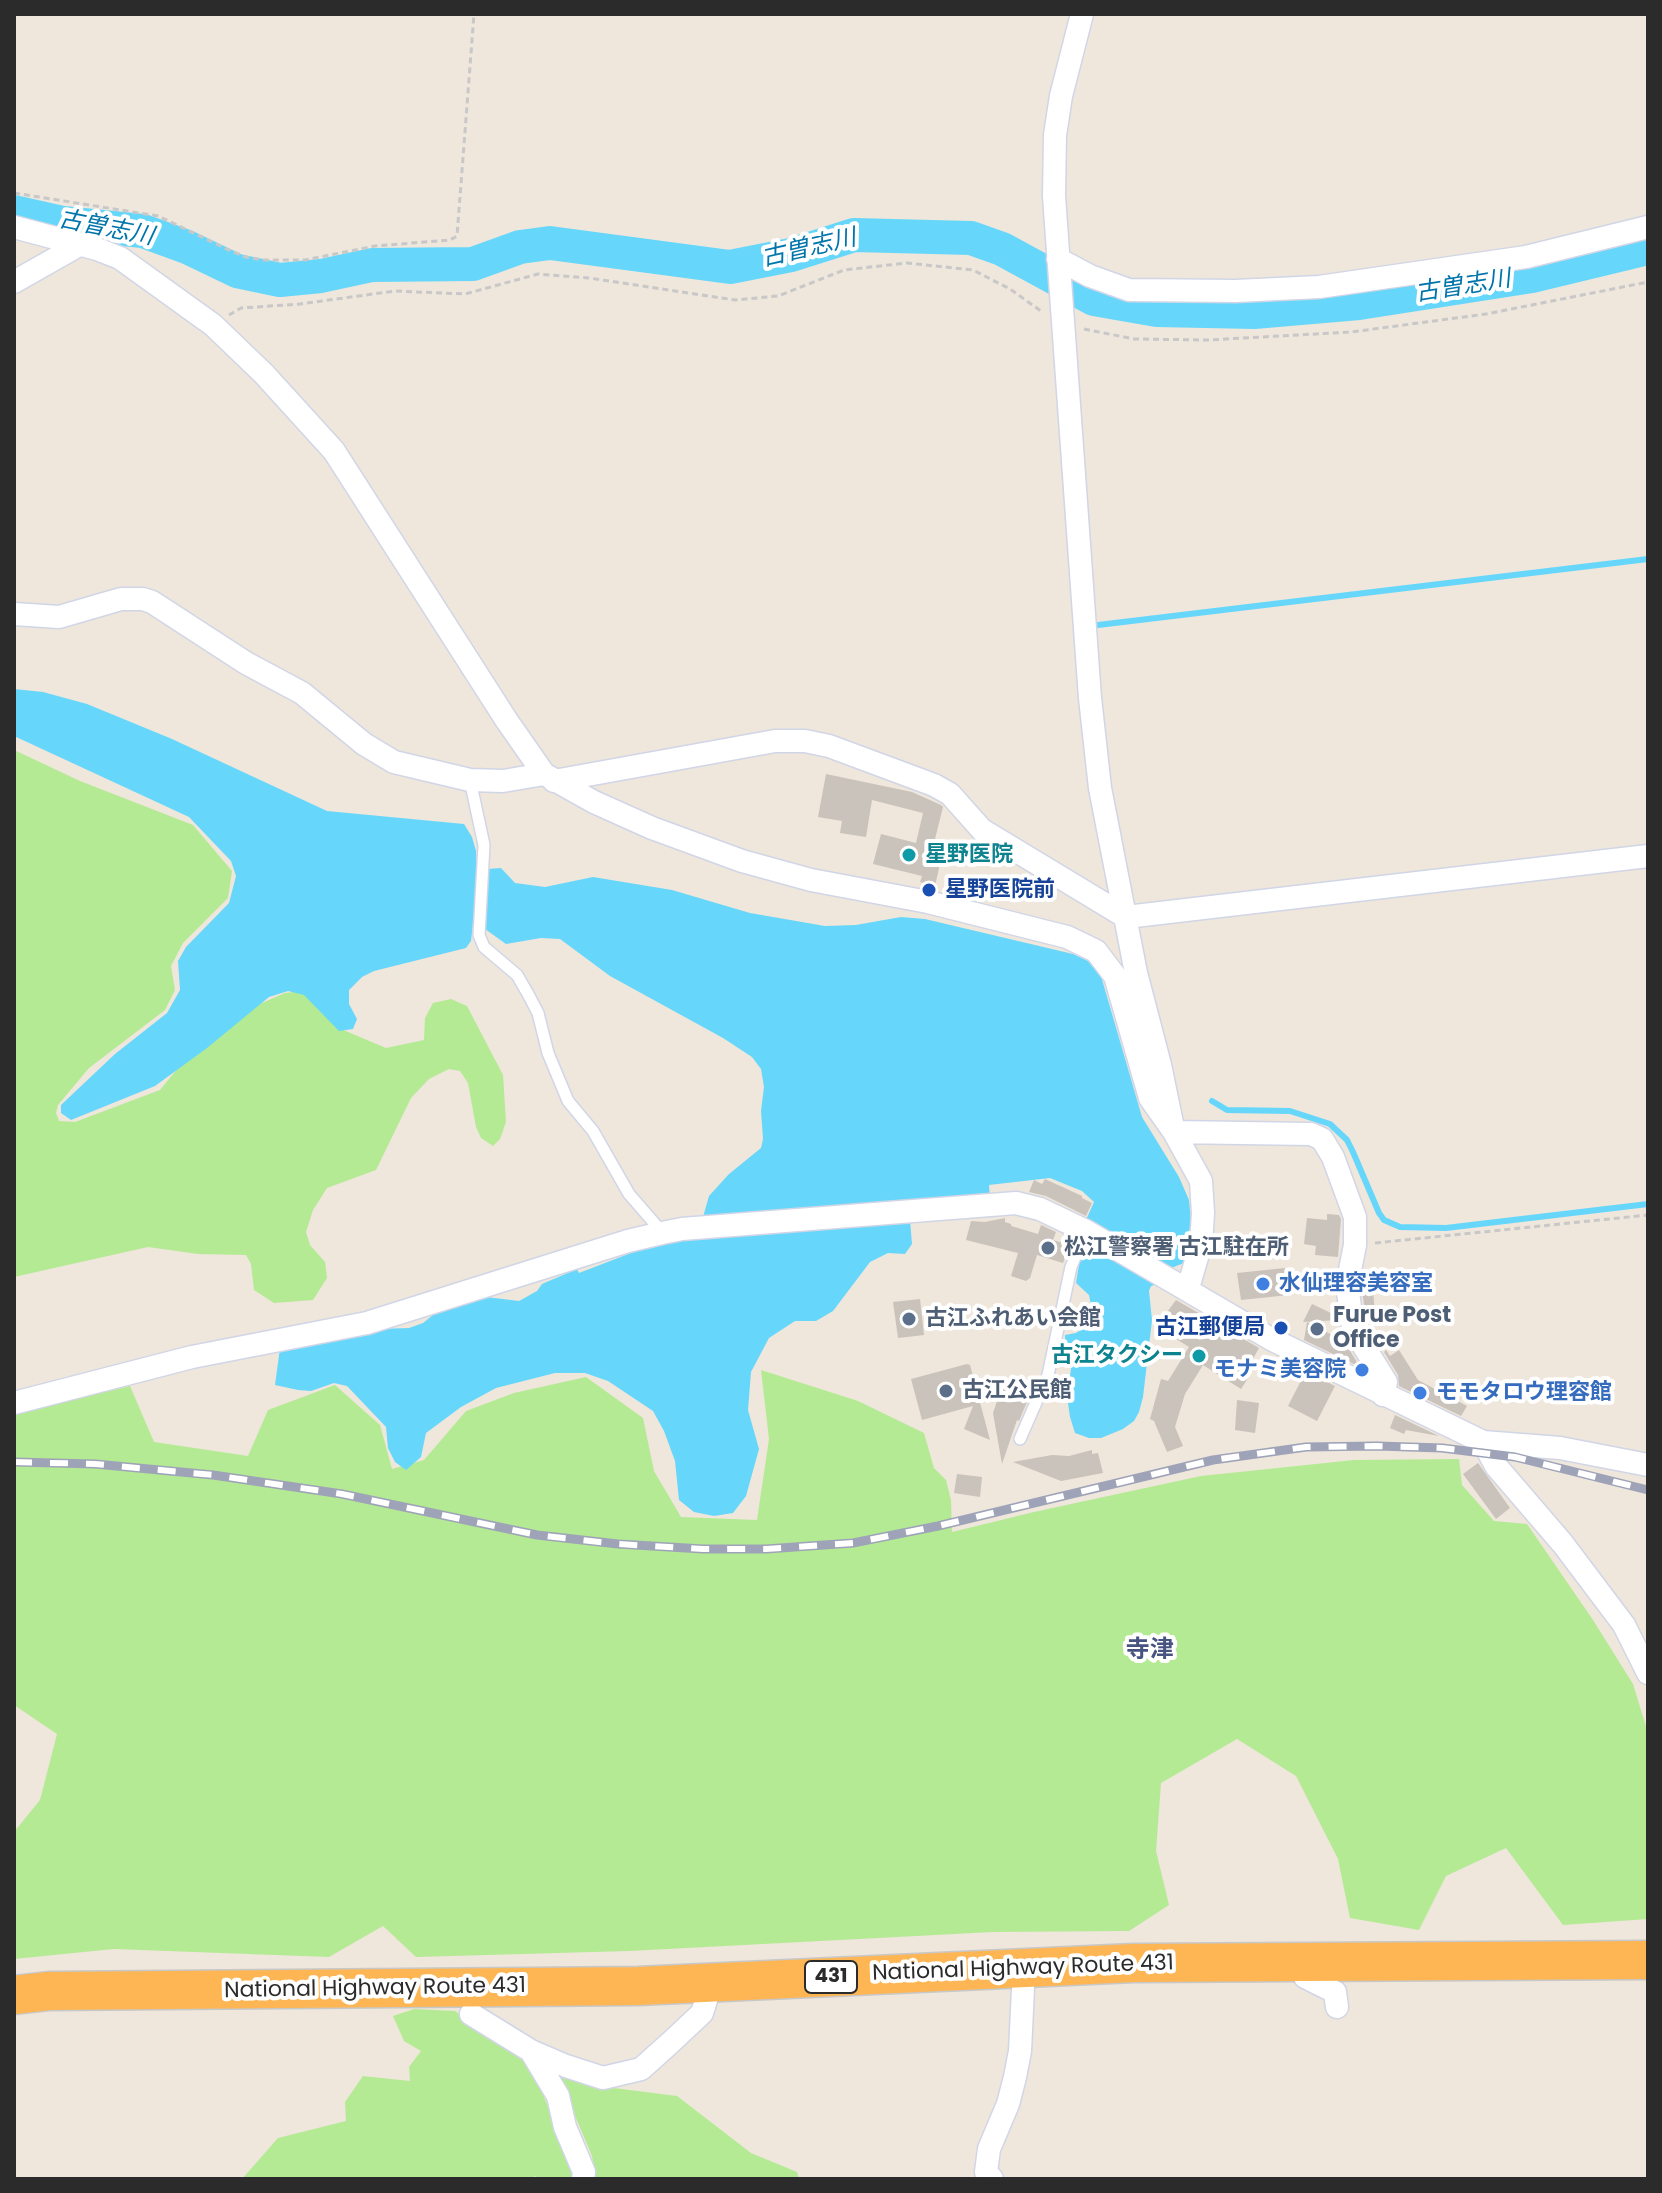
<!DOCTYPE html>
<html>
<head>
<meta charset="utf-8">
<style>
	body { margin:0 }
	#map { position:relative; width:1662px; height:2193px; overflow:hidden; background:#efe6dc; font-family:Poppins,sans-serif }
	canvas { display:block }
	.frame { position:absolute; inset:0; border:16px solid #2b2b2b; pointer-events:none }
</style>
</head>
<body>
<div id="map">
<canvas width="1662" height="2193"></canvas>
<div class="frame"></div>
</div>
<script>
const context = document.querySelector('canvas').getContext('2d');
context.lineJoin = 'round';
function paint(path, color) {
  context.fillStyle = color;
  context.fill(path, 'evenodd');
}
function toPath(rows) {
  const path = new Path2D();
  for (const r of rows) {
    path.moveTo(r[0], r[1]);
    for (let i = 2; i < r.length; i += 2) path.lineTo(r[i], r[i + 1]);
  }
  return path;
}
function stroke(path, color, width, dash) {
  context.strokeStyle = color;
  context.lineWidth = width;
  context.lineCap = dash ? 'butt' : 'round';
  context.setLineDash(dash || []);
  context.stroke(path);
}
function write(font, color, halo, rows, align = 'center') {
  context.font = font + ' Poppins,"Noto Sans JP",sans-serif';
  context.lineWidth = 8;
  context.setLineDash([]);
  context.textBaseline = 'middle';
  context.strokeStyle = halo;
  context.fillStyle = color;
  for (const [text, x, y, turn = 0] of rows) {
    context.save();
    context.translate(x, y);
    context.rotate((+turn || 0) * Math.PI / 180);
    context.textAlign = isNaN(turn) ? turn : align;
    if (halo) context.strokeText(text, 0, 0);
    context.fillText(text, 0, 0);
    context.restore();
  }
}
paint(toPath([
	[14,750,80,781,193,825,232,871,228,898,183,943,171,966,175,990,165,1010,89,1068,58,1105,56,1113,59,1121,75,1122,160,1090,187,1057,246,1010,285,993,301,991,341,1029,386,1048,424,1040,425,1018,433,1003,451,999,467,1006,503,1075,506,1122,500,1139,493,1146,481,1138,476,1127,468,1083,460,1071,449,1069,429,1079,411,1098,376,1170,327,1188,313,1210,306,1232,310,1245,325,1262,327,1278,313,1300,274,1303,254,1290,251,1264,246,1255,198,1254,148,1247,14,1277],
	[761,1370,858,1401,924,1433,934,1468,946,1480,951,1500,952,1532,1034,1512,1201,1476,1354,1460,1459,1459,1462,1485,1494,1521,1527,1524,1593,1620,1633,1684,1648,1733,1648,1919,1563,1925,1506,1848,1446,1876,1419,1930,1350,1918,1338,1859,1296,1776,1237,1739,1161,1783,1156,1851,1169,1905,1129,1931,993,1932,629,1951,416,1957,383,1926,329,1957,114,1949,14,1959,14,1832,40,1800,57,1734,14,1705,14,1413,130,1386,154,1442,248,1456,268,1410,335,1385,380,1425,392,1469,424,1460,466,1411,514,1393,586,1377,643,1418,654,1471,681,1517,757,1520,769,1439],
	[414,2009,455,2011,507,2050,528,2059,576,2173,571,2179,540,2179,535,2176,532,2179,242,2179,278,2138,346,2121,345,2102,363,2076,410,2081,409,2067,421,2051,404,2041,393,2016],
	[560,2074,598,2086,677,2096,751,2153,797,2172,799,2179,596,2179,592,2156,562,2085]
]), '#b4ea94');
paint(toPath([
	[14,689,43,692,87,704,172,739,327,811,464,824,472,837,476,851,477,889,471,941,466,948,374,971,362,977,349,990,349,1004,357,1019,353,1029,339,1031,304,995,288,991,269,997,207,1048,155,1086,71,1120,61,1113,61,1105,115,1054,167,1013,180,990,178,961,186,947,229,903,236,876,231,861,189,817,14,736],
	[501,868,515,883,545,887,593,877,672,890,750,913,825,926,856,925,901,917,925,919,1073,954,1088,961,1101,976,1142,1117,1179,1177,1189,1200,1191,1221,1184,1263,1166,1270,1085,1222,1094,1202,1082,1191,1050,1178,989,1185,990,1200,703,1217,709,1196,729,1174,761,1148,763,1139,761,1111,764,1087,761,1069,752,1057,723,1038,610,976,560,939,541,938,506,944,485,929,487,869],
	[910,1220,912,1244,905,1254,888,1253,870,1262,833,1311,816,1321,795,1321,769,1338,751,1372,748,1410,759,1449,746,1496,733,1513,714,1516,694,1512,679,1500,675,1461,664,1431,653,1411,608,1381,585,1373,555,1373,496,1388,461,1407,426,1433,421,1457,406,1470,395,1462,388,1448,386,1427,347,1386,334,1383,311,1391,298,1390,275,1385,280,1348,379,1329,409,1328,423,1323,433,1315,486,1297,519,1301,537,1291,542,1284,577,1269,579,1273,644,1248,644,1244],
	[1092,1239,1164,1282,1151,1286,1149,1291,1152,1320,1143,1397,1139,1412,1134,1421,1123,1429,1101,1438,1089,1438,1075,1433,1070,1417,1067,1396,1071,1369,1065,1338,1065,1335,1076,1333,1084,1328,1089,1320,1091,1305,1089,1295,1076,1283,1081,1252]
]), '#66d7fa');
stroke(toPath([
	[1098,625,1648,559],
	[1212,1101,1227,1110,1290,1111,1330,1124,1347,1140,1353,1152,1379,1213,1384,1220,1400,1227,1446,1228,1648,1204]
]), '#66d7fa', 6);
stroke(toPath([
	[14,212,63,223,143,231,187,247,237,271,280,280,321,276,372,265,473,264,520,247,550,243,730,267,791,255,854,235,971,238,1002,249,1094,299,1157,310,1254,312,1359,303,1532,276,1648,248]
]), '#66d7fa', 34);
paint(toPath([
	[826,774,912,792,941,805,943,807,934,843,944,846,935,886,920,882,922,876,873,864,881,834,916,843,923,813,872,800,866,837,840,833,842,821,818,817],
	[1045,1179,1082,1196,1082,1198,1092,1203,1086,1216,1046,1196,1029,1192,1034,1180,1042,1184],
	[1327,1214,1339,1215,1341,1219,1338,1257,1315,1255,1316,1246,1304,1244,1307,1218,1327,1220],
	[1005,1218,1005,1222,1011,1224,1011,1226,1038,1234,1041,1225,1056,1232,1053,1240,1070,1245,1063,1263,1037,1255,1030,1278,1026,1281,1011,1276,1018,1253,966,1240,971,1221,985,1222],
	[1285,1268,1289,1295,1241,1300,1237,1273],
	[1372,1273,1375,1317,1366,1317,1361,1285,1364,1274],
	[920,1299,924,1335,898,1338,893,1302],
	[1176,1300,1259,1348,1249,1366,1254,1369,1241,1389,1203,1365,1185,1394,1175,1427,1183,1446,1167,1452,1154,1421,1150,1419,1161,1379,1168,1381,1189,1347,1173,1337,1175,1333,1164,1326,1171,1315,1167,1312],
	[1312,1304,1337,1316,1338,1320,1303,1322],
	[1307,1322,1344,1341,1360,1367,1304,1340],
	[1386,1350,1390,1356,1399,1350,1418,1380,1467,1406,1461,1416,1399,1386,1398,1375,1384,1352],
	[967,1364,970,1365,990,1440,964,1429,973,1406,922,1420,911,1379],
	[1306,1371,1335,1386,1317,1421,1288,1406],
	[1003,1383,1027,1391,1025,1395,1029,1397,1019,1421,1017,1420,1002,1464,993,1413],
	[1237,1400,1259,1403,1255,1433,1235,1430],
	[1395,1415,1439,1436,1406,1430,1404,1434,1390,1428],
	[1092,1450,1092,1454,1098,1453,1103,1473,1061,1481,1013,1462,1052,1455,1069,1456],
	[1478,1463,1510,1508,1496,1519,1463,1474],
	[957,1474,982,1477,980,1497,954,1493]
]), '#cac3bc');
const service = toPath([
	[470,780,484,845,479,935,484,947,517,975,528,994,538,1013,548,1053,568,1101,593,1131,629,1194,662,1232],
	[1020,1439,1048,1375,1071,1267,1086,1231]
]);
const minor = toPath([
	[1082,14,1061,96,1055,135,1054,196,1090,698,1100,788,1136,973,1160,1065,1172,1123],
	[14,227,97,249,120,258,213,325,264,374,334,451,507,721,544,774,594,802,652,828,742,861,811,880,928,902,1067,937,1096,951,1115,976,1150,1098,1174,1132,1201,1181,1203,1213,1201,1244,1188,1288],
	[1058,259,1090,276,1129,290,1236,291,1319,287,1526,257,1648,227],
	[14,282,81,244],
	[14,614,59,617,121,599,143,599,152,602,246,663,302,693,364,744,394,762,470,780,503,781,544,774],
	[554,781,775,741,805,741,829,746,934,785,950,794,982,830,1126,917,1648,856],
	[1174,1132,1311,1134,1322,1139,1333,1157,1355,1217,1355,1245,1347,1285,1353,1329,1386,1382,1383,1395],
	[14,1403,192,1357,367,1323,628,1241,662,1233,682,1229,1016,1203,1040,1209,1086,1231,1271,1339,1483,1442,1560,1448,1648,1465],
	[1483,1442,1496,1466,1563,1544,1624,1625,1648,1673],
	[1300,1961,1305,1977,1335,1992,1337,2007],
	[471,2014,531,2051,566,2066,603,2078,641,2069,670,2043,702,2013,708,1994,708,1983],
	[531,2051,558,2096,565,2127,584,2172,583,2179],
	[992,2179,986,2172,989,2149,1008,2104,1015,2077,1020,2051,1024,1968]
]);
const trunk = toPath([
	[14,1995,49,1991,638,1986,1134,1963,1648,1960]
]);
stroke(service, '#d1d6e6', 14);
stroke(minor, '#d1d6e6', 25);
stroke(trunk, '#c8c8c8', 41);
stroke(toPath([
	[14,193,158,216,231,251,246,257,263,260,305,260,375,246,450,240,457,236,474,14],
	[229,315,241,308,300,304,395,291,465,294,538,274,589,278,735,300,778,296,844,270,907,263,973,270,1010,289,1041,311],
	[1084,329,1134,339,1208,340,1351,332,1486,314,1648,282],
	[1375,1243,1648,1215]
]), '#c8c8c8', 3, [6, 4]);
stroke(service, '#fff', 11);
stroke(minor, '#fff', 22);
stroke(trunk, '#feb654', 38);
const rail = toPath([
	[14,1462,95,1464,213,1475,342,1494,537,1535,618,1544,703,1549,766,1549,853,1543,938,1526,1213,1460,1306,1447,1377,1446,1442,1448,1515,1457,1648,1490]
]);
stroke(rail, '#9ea3b8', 9);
stroke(rail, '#fff', 6, [18]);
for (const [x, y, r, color] of [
	[909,855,8,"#0f9aa8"],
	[929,890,8,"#1a4fb4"],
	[1048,1248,8,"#5c6f8a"],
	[1263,1284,8,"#3f7fe0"],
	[909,1319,8,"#5c6f8a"],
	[1281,1328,8,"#1a4fb4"],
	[1317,1329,8,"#5c6f8a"],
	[1199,1356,8,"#0f9aa8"],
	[1362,1370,8,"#3f7fe0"],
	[946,1391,8,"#5c6f8a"],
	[1420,1393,8,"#3f7fe0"]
]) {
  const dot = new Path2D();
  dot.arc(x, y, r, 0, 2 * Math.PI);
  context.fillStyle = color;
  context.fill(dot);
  stroke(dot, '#fff', 3);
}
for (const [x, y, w] of [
	[831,1977,52]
]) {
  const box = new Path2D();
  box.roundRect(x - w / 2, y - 16, w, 32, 6);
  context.fillStyle = '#fff';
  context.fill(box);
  stroke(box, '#2b2b2b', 2);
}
write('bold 20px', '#2b2b2b', null, [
	["431",831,1977]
]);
write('bold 22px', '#0d838f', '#fff', [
	["星野医院",925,855],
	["古江タクシー",1183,1356,"right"]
], 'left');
write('bold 22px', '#164399', '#fff', [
	["星野医院前",945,890],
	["古江郵便局",1265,1328,"right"]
], 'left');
write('bold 22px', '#4e5e75', '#fff', [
	["松江警察署 古江駐在所",1064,1248],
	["Furue Post",1333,1316],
	["Office",1333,1341],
	["古江ふれあい会館",925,1319],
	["古江公民館",962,1391]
], 'left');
write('bold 22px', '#366cbe', '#fff', [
	["水仙理容美容室",1279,1284],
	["モナミ美容院",1346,1370,"right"],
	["モモタロウ理容館",1436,1393]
], 'left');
write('22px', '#2b2b2b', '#fff', [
	["National Highway Route 431",1023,1969,-2],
	["National Highway Route 431",375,1989,-1]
]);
write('italic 24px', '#0075ab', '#fff', [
	["古曽志川",106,229,11],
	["古曽志川",809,249,-13],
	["古曽志川",1463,287,-9]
]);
write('bold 24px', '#475381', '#fff', [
	["寺津",1150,1651]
]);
</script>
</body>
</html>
